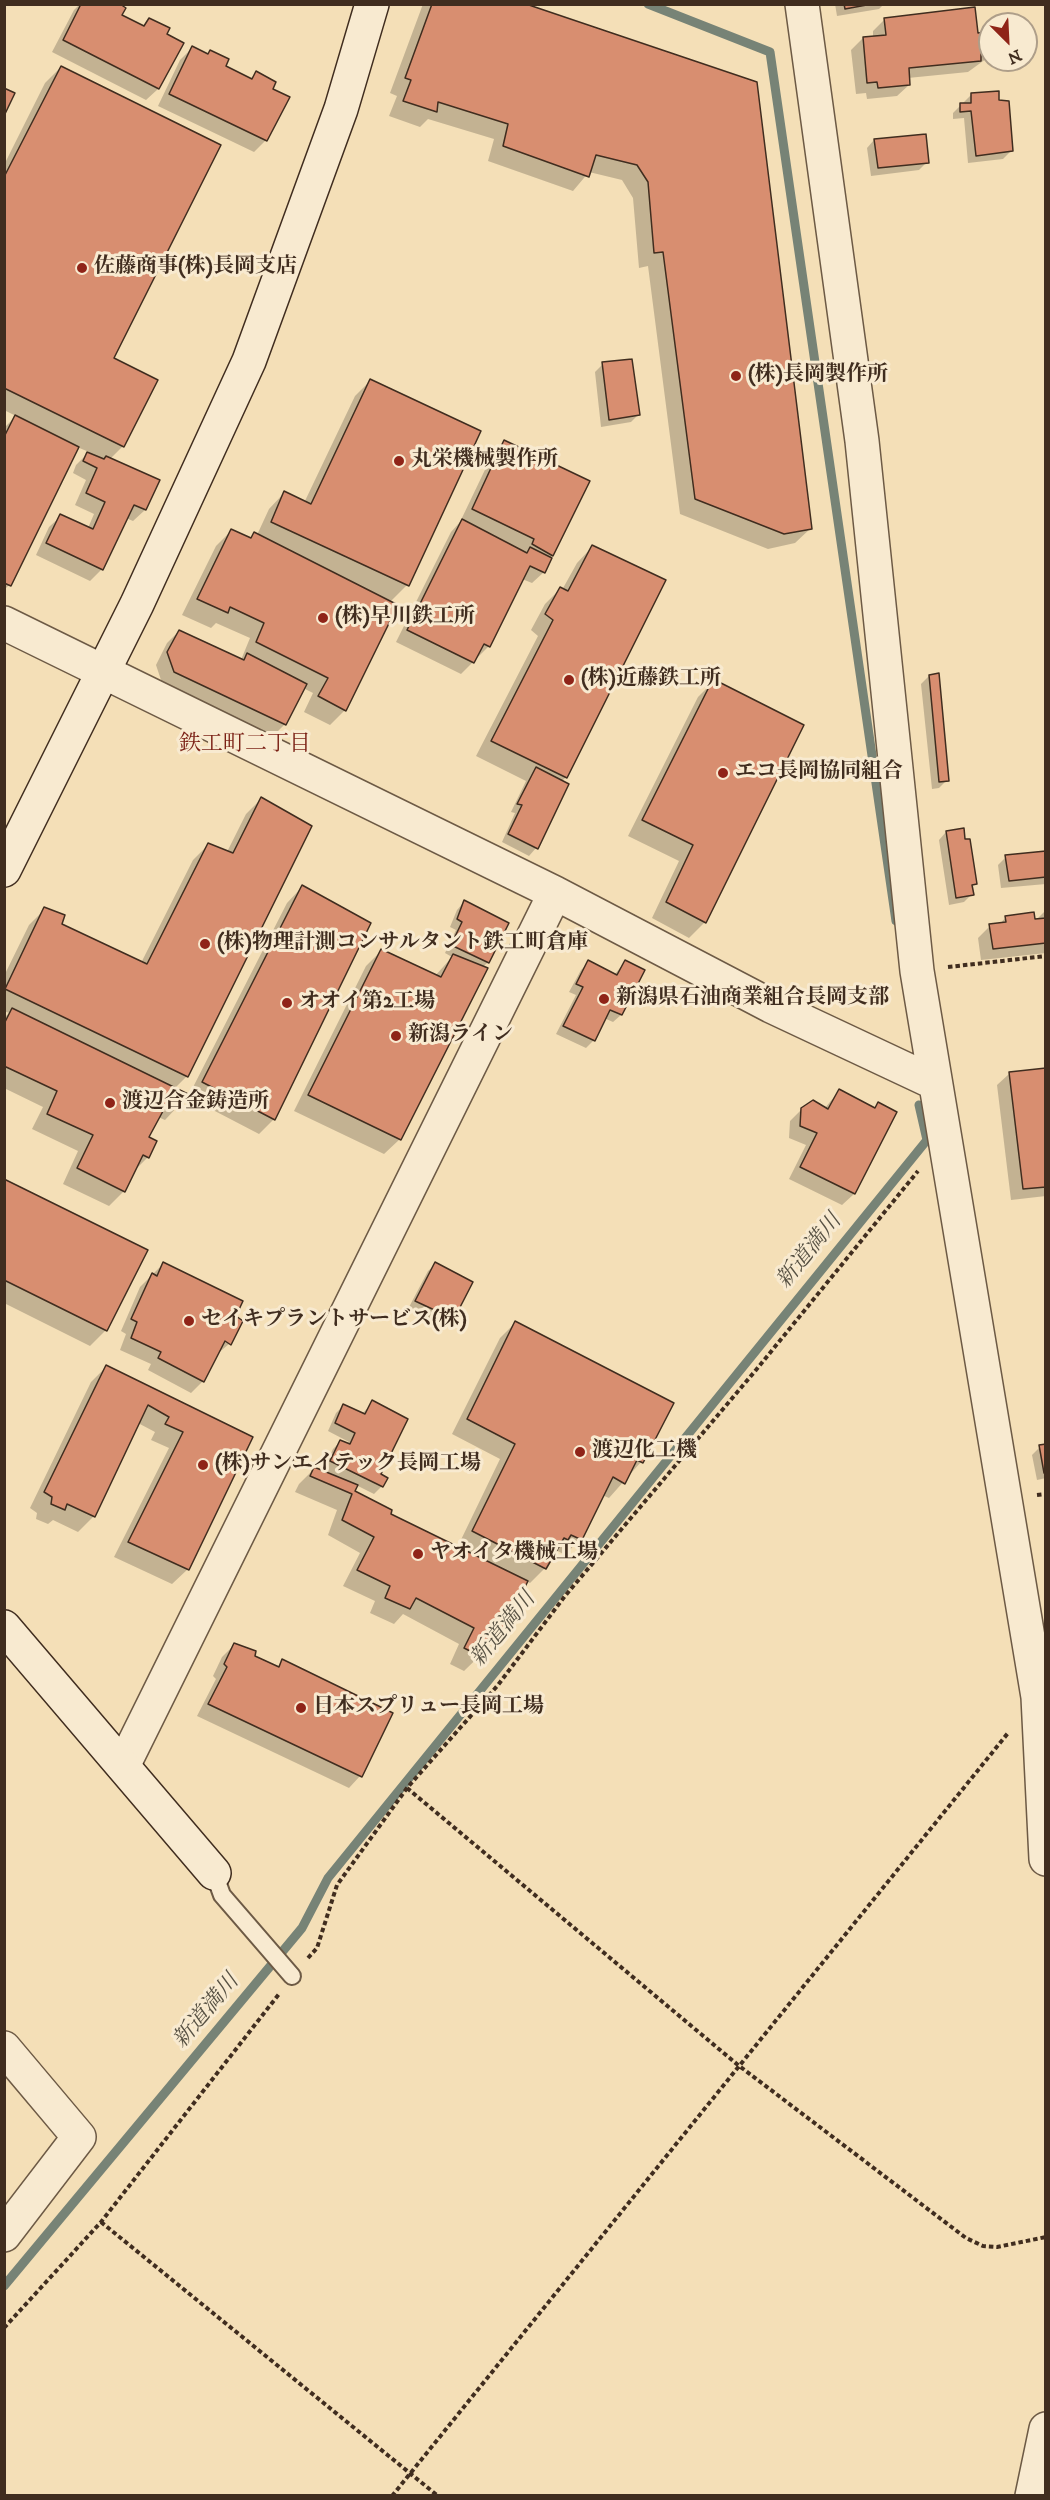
<!DOCTYPE html>
<html>
<head>
<meta charset="utf-8">
<style>
	body { margin:0 }
	#map { position:relative; width:1050px; height:2500px; overflow:hidden; background:#f4dfb7; font-family:"IM FELL DW Pica",serif }
	canvas { display:block }
	.frame { position:absolute; inset:0; border:6px solid #402d1f; pointer-events:none }
	.north { position:absolute; left:978px; top:12px; width:60px; height:60px; box-sizing:border-box; background:#f8ead0; border:2px solid #ae9e89; border-radius:50%; rotate:156deg; font-size:16px; font-weight:700; line-height:24px; text-align:center; color:#402d1f }
	.north::after { content:''; display:block; margin:auto; width:21px; height:27px; background:#8f2418; clip-path:polygon(50% 0,100% 100%,50% 72%,0 100%) }
</style>
</head>
<body>
<div id="map">
<canvas width="1050" height="2500"></canvas>
<div class="frame"></div>
<div class="north">N</div>
</div>
<script>
const context = document.querySelector('canvas').getContext('2d');
context.lineJoin = 'round';
function paint(path, color) {
  context.fillStyle = color;
  context.fill(path, 'evenodd');
}
function toPath(rows) {
  const path = new Path2D();
  for (const r of rows) {
    path.moveTo(r[0], r[1]);
    for (let i = 2; i < r.length; i += 2) path.lineTo(r[i], r[i + 1]);
  }
  return path;
}
function stroke(path, color, width, dash) {
  context.strokeStyle = color;
  context.lineWidth = width;
  context.lineCap = dash ? 'butt' : 'round';
  context.setLineDash(dash || []);
  context.stroke(path);
}
function write(font, color, halo, rows, align = 'center') {
  context.font = font + ' "IM FELL DW Pica","Noto Serif JP",serif';
  context.lineWidth = 6;
  context.setLineDash([]);
  context.textBaseline = 'middle';
  context.strokeStyle = halo;
  context.fillStyle = color;
  for (const [text, x, y, turn = 0] of rows) {
    context.save();
    context.translate(x, y);
    context.rotate((+turn || 0) * Math.PI / 180);
    context.textAlign = isNaN(turn) ? turn : align;
    if (halo) context.strokeText(text, 0, 0);
    context.fillText(text, 0, 0);
    context.restore();
  }
}
paint(toPath([
	[80,4,98,4,142,27,149,19,165,35,158,89,146,100,52,52,74,10],
	[423,4,521,4,756,83,811,528,795,543,768,549,680,514,648,266,639,268,633,198,622,180,589,172,573,191,488,161,494,139,428,119,420,127,389,116,397,96,390,93],
	[835,4,884,4,879,9,837,16],
	[885,19,976,34,990,33,990,56,968,72,908,78,909,85,897,96,867,99,866,93,856,94,851,50,863,38,873,38,873,31],
	[192,48,249,80,256,73,271,90,266,140,254,152,158,106,180,60],
	[61,67,112,359,123,446,110,459,158,481,145,510,133,521,126,518,102,569,90,581,36,555,49,527,61,516,88,528,94,514,75,505,86,480,73,473,76,465,89,452,77,447,9,585,4,590,4,428,16,416,4,410,4,165,45,83],
	[972,94,1011,151,1003,159,968,163,964,118,953,119,953,113],
	[874,140,927,162,919,170,871,176,867,148],
	[603,364,639,414,631,422,601,427,595,372],
	[371,380,407,585,390,602,345,710,330,725,304,712,313,693,303,688,285,724,273,736,162,683,156,665,167,643,179,631,241,660,250,638,216,623,211,628,182,615,216,546,232,530,249,539,254,534,257,535,269,509,284,493,304,503,355,396],
	[505,441,552,555,544,572,532,583,522,579,489,646,461,674,396,642,451,532,460,522,493,453],
	[592,547,566,777,561,782,567,784,536,848,529,856,502,842,515,813,511,812,526,781,476,756,538,636,531,630,545,604,560,589,562,590,577,563],
	[929,676,947,780,939,788,932,789,921,684],
	[714,681,705,922,689,938,652,918,679,861,628,836,698,697],
	[261,799,187,1076,174,1089,180,1104,165,1120,158,1117,147,1137,148,1157,133,1172,124,1191,109,1206,63,1184,78,1151,32,1129,43,1107,4,1088,4,1018,9,1013,4,1011,4,976,29,925,45,909,60,925,141,963,193,860,209,844,227,852,246,814],
	[946,832,975,883,971,888,972,894,964,902,949,905,939,840],
	[1046,852,1046,884,1001,888,998,865,1006,857],
	[302,887,274,1119,259,1134,188,1097,287,903],
	[464,902,488,962,482,968,400,1139,384,1154,294,1111,366,966,381,951,435,976,452,957,445,953,456,930,450,927,457,910],
	[1046,910,1046,953,981,960,978,938,990,926,999,925,1006,917,1034,922],
	[589,962,614,975,625,962,621,1015,613,1022,604,1018,594,1040,586,1048,556,1034,576,995,569,992,581,970],
	[1046,1069,1046,1196,1011,1200,997,1085,1009,1074],
	[839,1091,873,1109,878,1104,895,1113,854,1194,842,1205,789,1179,806,1145,789,1138,790,1121,802,1109,825,1108],
	[4,1180,146,1250,106,1330,90,1346,4,1303],
	[164,1263,234,1317,229,1344,216,1355,203,1381,191,1393,148,1370,151,1364,120,1350,126,1334,121,1331,140,1287],
	[436,1264,471,1283,452,1318,444,1326,408,1309,428,1271],
	[515,1323,641,1462,609,1498,602,1495,580,1539,565,1555,556,1550,545,1568,530,1583,526,1581,498,1638,464,1671,450,1664,459,1644,403,1614,394,1624,370,1613,375,1601,343,1586,360,1553,328,1535,337,1510,295,1492,299,1484,314,1469,322,1472,333,1449,341,1441,347,1444,349,1442,328,1431,336,1413,344,1405,362,1414,373,1402,379,1475,382,1486,374,1494,356,1485,353,1492,389,1515,457,1548,500,1459,452,1434,500,1338],
	[106,1367,251,1438,188,1569,172,1584,114,1557,169,1448,151,1440,155,1432,138,1423,94,1516,78,1532,53,1520,48,1524,36,1519,37,1513,30,1508,91,1382],
	[1046,1446,1046,1478,1037,1480,1032,1455,1040,1447],
	[234,1645,276,1668,283,1661,360,1776,349,1788,197,1716,216,1679,213,1676,222,1657]
]), '#0003');
stroke(toPath([
	[648,4,770,52,896,921],
	[4,2286,302,1928,328,1878,927,1140,919,1105]
]), '#778376', 9);
const building = toPath([
	[81,4,120,4,126,8,122,15,144,26,149,18,170,28,167,34,184,43,159,89,63,40,81,4],
	[432,4,526,4,757,82,812,529,784,534,695,499,663,252,654,253,648,182,637,165,596,155,589,177,503,146,508,124,438,102,437,112,403,101,411,80,405,78,432,4],
	[844,4,872,4,845,9,844,4],
	[975,7,978,33,990,31,990,53,981,54,981,61,909,68,910,85,878,88,877,82,867,83,863,37,886,35,884,18,975,7],
	[192,46,208,54,210,50,229,59,226,66,252,79,256,71,276,82,273,89,290,97,267,141,169,94,192,46],
	[61,66,221,145,114,358,158,380,124,447,4,388,4,177,61,66],
	[4,88,15,93,4,116,4,88],
	[999,91,999,100,1009,101,1013,151,976,156,971,111,960,112,960,103,971,103,971,93,999,91],
	[926,134,929,163,878,168,874,139,926,134],
	[632,359,640,415,609,420,602,362,632,359],
	[370,379,481,431,409,586,271,522,284,491,311,504,370,379],
	[15,415,79,447,11,586,4,583,4,437,15,415],
	[504,440,590,481,553,556,532,544,534,539,472,509,504,440],
	[87,452,104,459,106,456,160,480,146,510,134,505,103,570,46,543,60,514,93,529,105,502,86,493,97,468,83,461,87,452],
	[462,519,527,553,530,547,552,558,545,573,530,566,490,647,484,644,474,663,407,630,462,519],
	[231,529,251,538,254,532,398,605,346,711,318,696,328,678,256,642,264,623,230,607,228,613,197,599,231,529],
	[592,545,666,580,567,778,491,741,553,620,545,614,560,587,568,591,592,545],
	[179,630,244,660,247,653,307,684,286,725,174,672,167,652,179,630],
	[939,673,949,781,939,782,929,675,939,673],
	[713,679,804,725,706,923,666,902,693,845,642,820,713,679],
	[536,767,569,784,538,849,508,834,522,805,517,804,536,767],
	[261,797,312,826,188,1077,5,989,44,907,65,915,62,924,147,964,208,843,233,853,261,797],
	[964,828,965,839,970,839,977,884,972,885,974,895,956,898,946,831,964,828],
	[1046,851,1046,877,1009,881,1005,855,1046,851],
	[302,885,371,923,275,1120,202,1082,302,885],
	[464,900,509,923,489,963,451,945,462,922,457,919,464,900],
	[1034,912,1035,919,1046,918,1046,943,993,949,989,924,1006,922,1005,916,1034,912],
	[381,949,441,977,453,954,488,968,401,1140,308,1095,381,949],
	[588,960,617,975,625,960,645,970,622,1015,610,1010,595,1041,563,1026,583,987,576,984,588,960],
	[12,1008,188,1094,181,1105,169,1100,149,1137,157,1141,149,1158,143,1155,125,1192,77,1168,93,1135,47,1114,57,1091,4,1066,4,1024,12,1008],
	[1046,1068,1046,1187,1023,1189,1009,1072,1046,1068],
	[839,1089,875,1108,878,1102,897,1112,855,1194,800,1167,817,1133,800,1126,801,1108,813,1100,828,1109,839,1089],
	[4,1179,148,1250,107,1331,4,1280,4,1179],
	[163,1262,243,1301,236,1316,243,1321,231,1345,225,1341,204,1382,158,1358,161,1352,131,1338,137,1322,131,1319,152,1273,157,1276,163,1262],
	[435,1262,473,1282,454,1319,415,1301,435,1262],
	[515,1321,674,1403,643,1463,637,1460,625,1484,613,1477,582,1540,571,1535,568,1540,564,1538,546,1569,472,1531,515,1444,467,1419,515,1321],
	[106,1365,253,1437,189,1570,128,1542,183,1432,165,1424,169,1417,148,1405,95,1517,67,1504,65,1510,51,1504,52,1497,44,1492,106,1365],
	[372,1400,408,1419,381,1474,388,1478,383,1487,330,1461,340,1440,350,1444,355,1433,335,1423,343,1404,365,1414,372,1400],
	[1046,1444,1046,1473,1044,1473,1039,1445,1046,1444],
	[314,1467,358,1485,355,1491,392,1510,391,1514,528,1581,499,1639,490,1635,480,1656,464,1648,474,1628,416,1598,410,1609,385,1598,390,1586,357,1570,374,1537,342,1520,352,1494,310,1476,314,1467],
	[234,1643,256,1651,255,1656,279,1667,282,1659,393,1713,362,1777,208,1704,227,1667,224,1664,234,1643]
]);
paint(building, '#d88e70');
stroke(building, '#402d1f', 1.5);
const lane = toPath([
	[214,1873,222,1895,292,1976]
]);
const street = toPath([
	[802,4,862,441,917,971,1038,1697,1046,1859],
	[4,623,555,893,771,1006,935,1083],
	[123,1766,555,893],
	[4,2048,79,2137,4,2235],
	[1032,2496,1046,2429]
]);
const secondary = toPath([
	[4,870,137,604,249,361,341,109,372,4],
	[4,1627,214,1873]
]);
stroke(lane, '#6d5a45', 20);
stroke(street, '#6d5a45', 36);
stroke(secondary, '#402d1f', 36);
stroke(toPath([
	[948,967,1046,956],
	[1037,1495,1046,1494],
	[407,1788,738,2065,966,2238,983,2246,997,2247,1046,2237],
	[308,1958,317,1948,337,1885,407,1788,498,1685,565,1596,756,1370,918,1171],
	[101,2222,438,2496],
	[4,2328,101,2222,279,1994],
	[392,2496,1008,1733]
]), '#402d1f', 4, [4.5, 3]);
stroke(lane, '#f8ead0', 16);
stroke(street, '#f8ead0', 33);
stroke(secondary, '#f8ead0', 33);
for (const [x, y, r, color] of [
	[82,268,6,"#8f2418"],
	[736,376,6,"#8f2418"],
	[399,461,6,"#8f2418"],
	[323,618,6,"#8f2418"],
	[569,680,6,"#8f2418"],
	[723,773,6,"#8f2418"],
	[205,944,6,"#8f2418"],
	[604,999,6,"#8f2418"],
	[287,1003,6,"#8f2418"],
	[396,1036,6,"#8f2418"],
	[110,1103,6,"#8f2418"],
	[189,1321,6,"#8f2418"],
	[580,1452,6,"#8f2418"],
	[203,1465,6,"#8f2418"],
	[418,1554,6,"#8f2418"],
	[301,1708,6,"#8f2418"]
]) {
  const dot = new Path2D();
  dot.arc(x, y, r, 0, 2 * Math.PI);
  context.fillStyle = color;
  context.fill(dot);
  stroke(dot, '#f8ead0', 2);
}
write('bold 21px', '#402d1f', '#f8ead0', [
	["佐藤商事(株)長岡支店",94,268],
	["(株)長岡製作所",748,376],
	["丸栄機械製作所",411,461],
	["(株)早川鉄工所",335,618],
	["(株)近藤鉄工所",581,680],
	["エコ長岡協同組合",735,773],
	["(株)物理計測コンサルタント鉄工町倉庫",217,944],
	["新潟県石油商業組合長岡支部",616,999],
	["オオイ第2工場",299,1003],
	["新潟ライン",408,1036],
	["渡辺合金鋳造所",122,1103],
	["セイキプラントサービス(株)",201,1321],
	["渡辺化工機",592,1452],
	["(株)サンエイテック長岡工場",215,1465],
	["ヤオイタ機械工場",430,1554],
	["日本スプリュー長岡工場",313,1708]
], 'left');
write('22px', '#7a1f14', '#f8ead0', [
	["鉄工町二丁目",245,745]
]);
write('italic 22px', '#575143', '#f8ead0', [
	["新道満川",810,1252,-51],
	["新道満川",504,1630,-51],
	["新道満川",207,2012,-50]
]);
</script>
</body>
</html>
